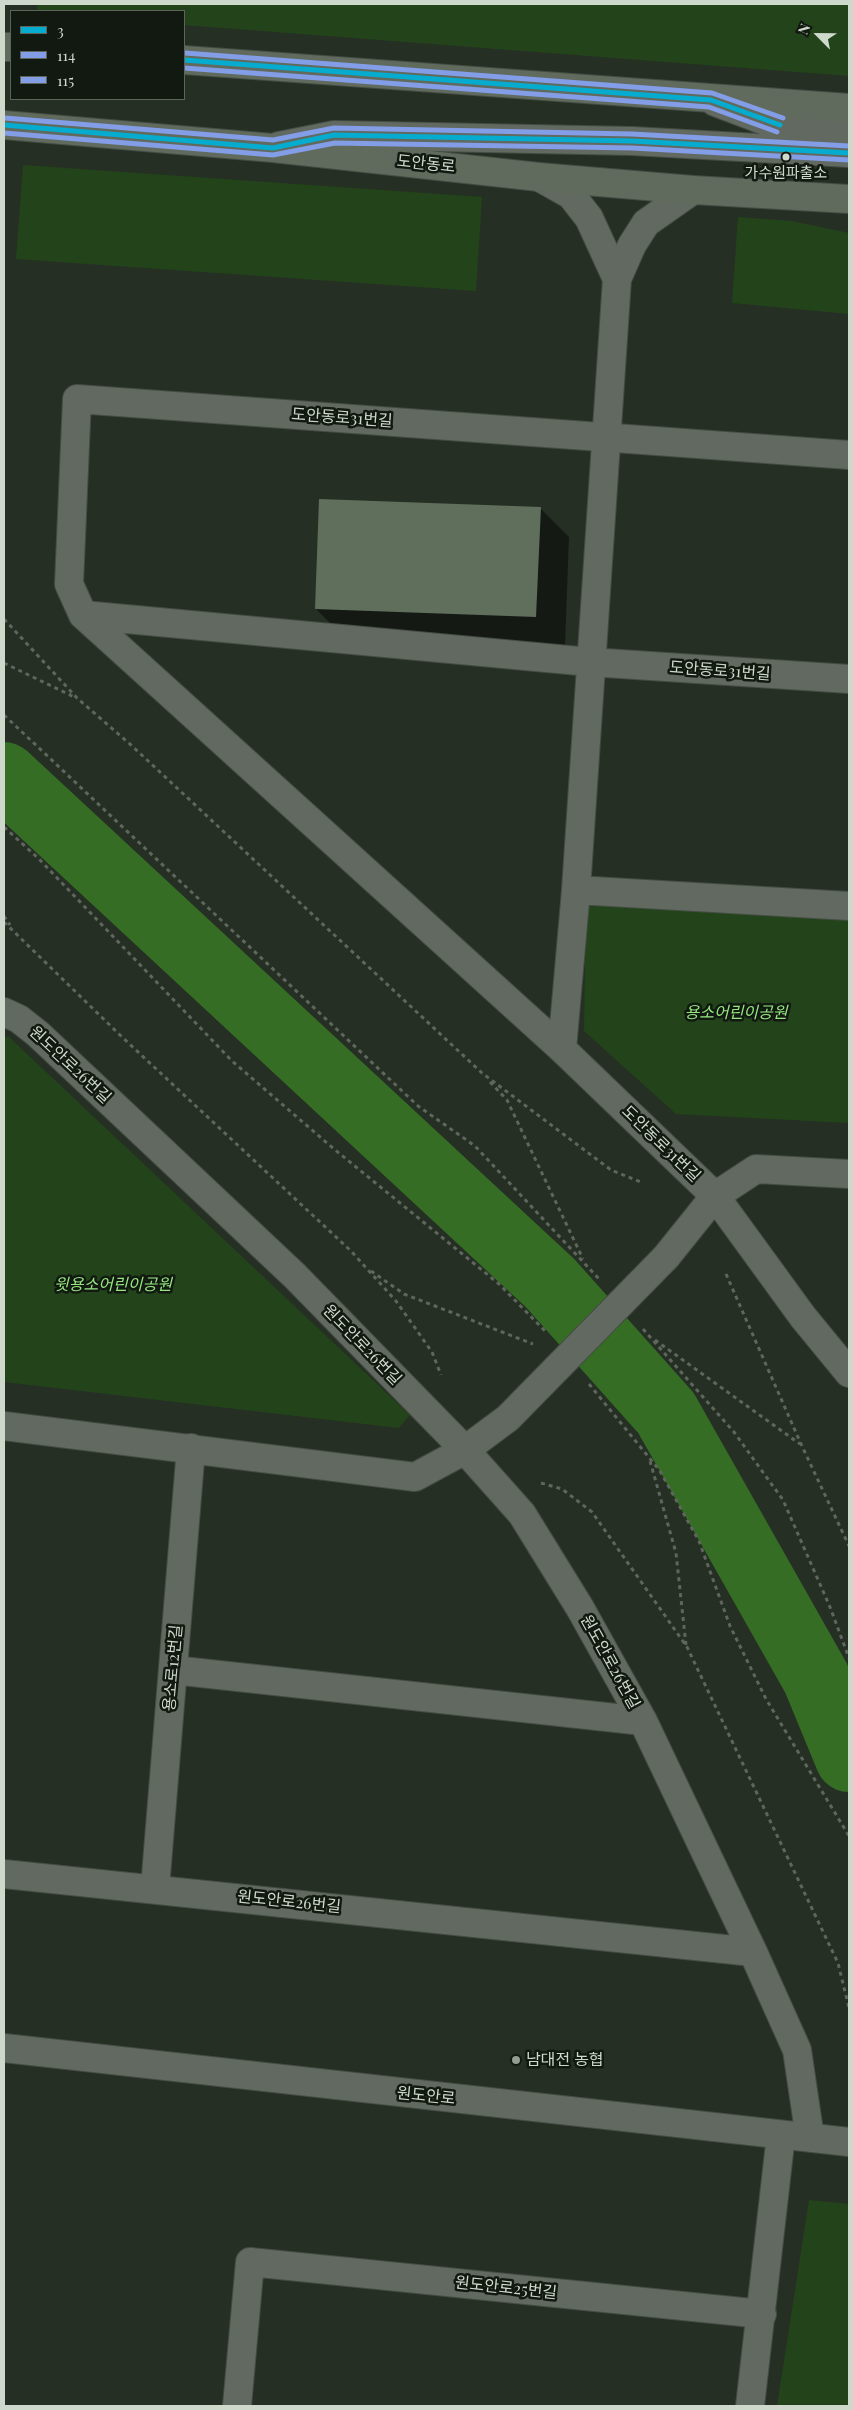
<!DOCTYPE html>
<html>
<head>
<meta charset="utf-8">
<style>
	body { margin:0 }
	#map { position:relative; width:853px; height:2410px; overflow:hidden; background:#262f24; font-family:"Playfair Display",serif }
	canvas { display:block }
	.frame { position:absolute; inset:0; border:5px solid #ced8cb; pointer-events:none }
	.legend { position:absolute; left:10px; top:10px; width:175px; height:90px; box-sizing:border-box; background:#111910; border:1px solid #5d655b; margin:0; padding:6px 9px; list-style:none; font-size:15px; color:#ced8cb }
	.legend li { display:flex; align-items:center; gap:10px; height:25px }
	.legend b { width:25px; border:1px solid #5d655b }
	.north { position:absolute; left:793px; top:10px; width:50px; height:50px; -webkit-text-stroke:4px #111910; paint-order:stroke; rotate:293deg; font-size:14px; font-weight:700; line-height:20px; text-align:center; color:#ced8cb }
	.north::after { content:''; display:block; margin:auto; width:18px; height:22px; background:#ced8cb; clip-path:polygon(50% 0,100% 100%,50% 72%,0 100%) }
</style>
</head>
<body>
<div id="map">
<canvas width="853" height="2410"></canvas>
<div class="frame"></div>
<ul class="legend">
<li><b style="height:6px;background:#06acd0"></b>3</li>
<li><b style="height:6px;background:#839de6"></b>114</li>
<li><b style="height:6px;background:#839de6"></b>115</li>
</ul>
<div class="north">N</div>
</div>
<script>
const context = document.querySelector('canvas').getContext('2d');
context.lineJoin = 'round';
function paint(path, color) {
  context.fillStyle = color;
  context.fill(path, 'evenodd');
}
function toPath(rows) {
  const path = new Path2D();
  for (const r of rows) {
    path.moveTo(r[0], r[1]);
    for (let i = 2; i < r.length; i += 2) path.lineTo(r[i], r[i + 1]);
  }
  return path;
}
function stroke(path, color, width, dash) {
  context.strokeStyle = color;
  context.lineWidth = width;
  context.lineCap = dash ? 'butt' : 'round';
  context.setLineDash(dash || []);
  context.stroke(path);
}
function write(font, color, halo, rows, align = 'center') {
  context.font = font + ' "Playfair Display","Noto Sans KR",serif';
  context.lineWidth = 5;
  context.setLineDash([]);
  context.textBaseline = 'middle';
  context.strokeStyle = halo;
  context.fillStyle = color;
  for (const [text, x, y, turn = 0] of rows) {
    context.save();
    context.translate(x, y);
    context.rotate((+turn || 0) * Math.PI / 180);
    context.textAlign = isNaN(turn) ? turn : align;
    if (halo) context.strokeText(text, 0, 0);
    context.fillText(text, 0, 0);
    context.restore();
  }
}
paint(toPath([
	[37,4,849,4,849,76,184,25,184,11,37,11],
	[23,165,482,197,476,291,16,259],
	[738,217,792,221,849,233,849,314,732,303],
	[601,901,849,915,849,1123,676,1114,584,1031,586,905],
	[8,1036,410,1415,399,1428,4,1382,4,1038],
	[809,2200,849,2204,849,2406,777,2406]
]), '#23441a');
paint(toPath([
	[540,508,569,537,565,645,345,638,316,609]
]), '#0007');
stroke(toPath([
	[4,776,550,1283,666,1413,816,1678,849,1758]
]), '#356d25', 68);
paint(toPath([
	[319,499,541,507,536,617,315,609]
]), '#5f6f5b');
const minor = toPath([
	[715,102,773,124,849,132],
	[279,146,334,135,632,141,849,153],
	[539,177,571,195,589,218,617,279],
	[849,455,77,399,69,584,83,615,562,1049,715,1196,803,1317,849,1373],
	[83,615,590,662,849,679],
	[576,890,849,906],
	[4,1012,19,1019,38,1034,295,1276,465,1450,522,1514,580,1608,643,1721,753,1952,797,2050,810,2138],
	[562,1049,576,890,617,279,632,245,646,223,693,190],
	[666,1257,715,1196,756,1169,849,1174],
	[4,1426,415,1477,465,1450,508,1418],
	[173,1670,643,1721],
	[4,1874,753,1952],
	[155,1888,191,1448],
	[4,2048,849,2142],
	[237,2406,250,2262,762,2314],
	[750,2406,781,2135]
]);
const major = toPath([
	[4,47,11,47],
	[184,60,849,108],
	[4,125,273,148,539,177,693,190,849,199]
]);
stroke(minor, '#444d43', 30);
stroke(major, '#444d43', 30);
stroke(toPath([
	[4,619,77,698,131,745,482,1073,611,1170,641,1182],
	[4,663,74,697],
	[4,715,418,1106,475,1146,599,1279],
	[4,827,39,859,232,1061,334,1149,499,1284,547,1333],
	[4,916,10,925],
	[4,922,122,1037,351,1251,396,1301,432,1352,441,1375],
	[490,1082,507,1100,583,1259],
	[371,1271,404,1294,533,1344],
	[726,1274,801,1444,849,1546],
	[643,1329,734,1432,783,1500,830,1607,849,1658],
	[655,1340,800,1444],
	[589,1384,660,1471,699,1541,730,1626,766,1699,849,1836],
	[650,1461,676,1553,686,1645],
	[541,1483,562,1489,592,1512,687,1647,838,1963,849,2008]
]), '#5f665e', 3, [4, 4]);
stroke(minor, '#626960', 28);
stroke(major, '#606a5d', 28);
const minorBridge = toPath([
	[508,1418,666,1257]
]);
stroke(minorBridge, '#444d43', 30, []);
stroke(minorBridge, '#626960', 28);
stroke(toPath([
	[184,60,711,100,780,125],
	[4,125,273,148,334,135,632,141,849,153]
]), '#06acd0', 5);
stroke(toPath([
	[184,68,709,107,777,132],
	[4,133,273,155,335,143,632,148,849,160]
]), '#839de6', 5);
stroke(toPath([
	[185,53,712,93,783,118],
	[5,118,273,140,334,128,632,134,849,146]
]), '#839de6', 5);
for (const [x, y, r, color] of [
	[786,157,4.5,"#ced8cb"],
	[516,2060,5,"#939d91"]
]) {
  const dot = new Path2D();
  dot.arc(x, y, r, 0, 2 * Math.PI);
  context.fillStyle = color;
  context.fill(dot);
  stroke(dot, '#111910', 2);
}
write('15px', '#ced8cb', '#111910', [
	["가수원파출소",786,173]
]);
write('16px', '#ced8cb', '#111910', [
	["도안동로",426,164,6],
	["도안동로31번길",342,418,4],
	["도안동로31번길",720,671,4],
	["원도안로26번길",70,1065,43],
	["도안동로31번길",661,1144,44],
	["원도안로26번길",362,1345,46],
	["원도안로26번길",610,1662,61],
	["용소로12번길",173,1668,-85],
	["원도안로26번길",289,1902,6],
	["원도안로",426,2096,6],
	["원도안로25번길",506,2288,6]
]);
write('italic 16px', '#95e680', '#111910', [
	["용소어린이공원",736,1013],
	["윗용소어린이공원",113,1285]
]);
write('16px', '#ced8cb', '#111910', [
	["남대전 농협",526,2060]
], 'left');
</script>
</body>
</html>
